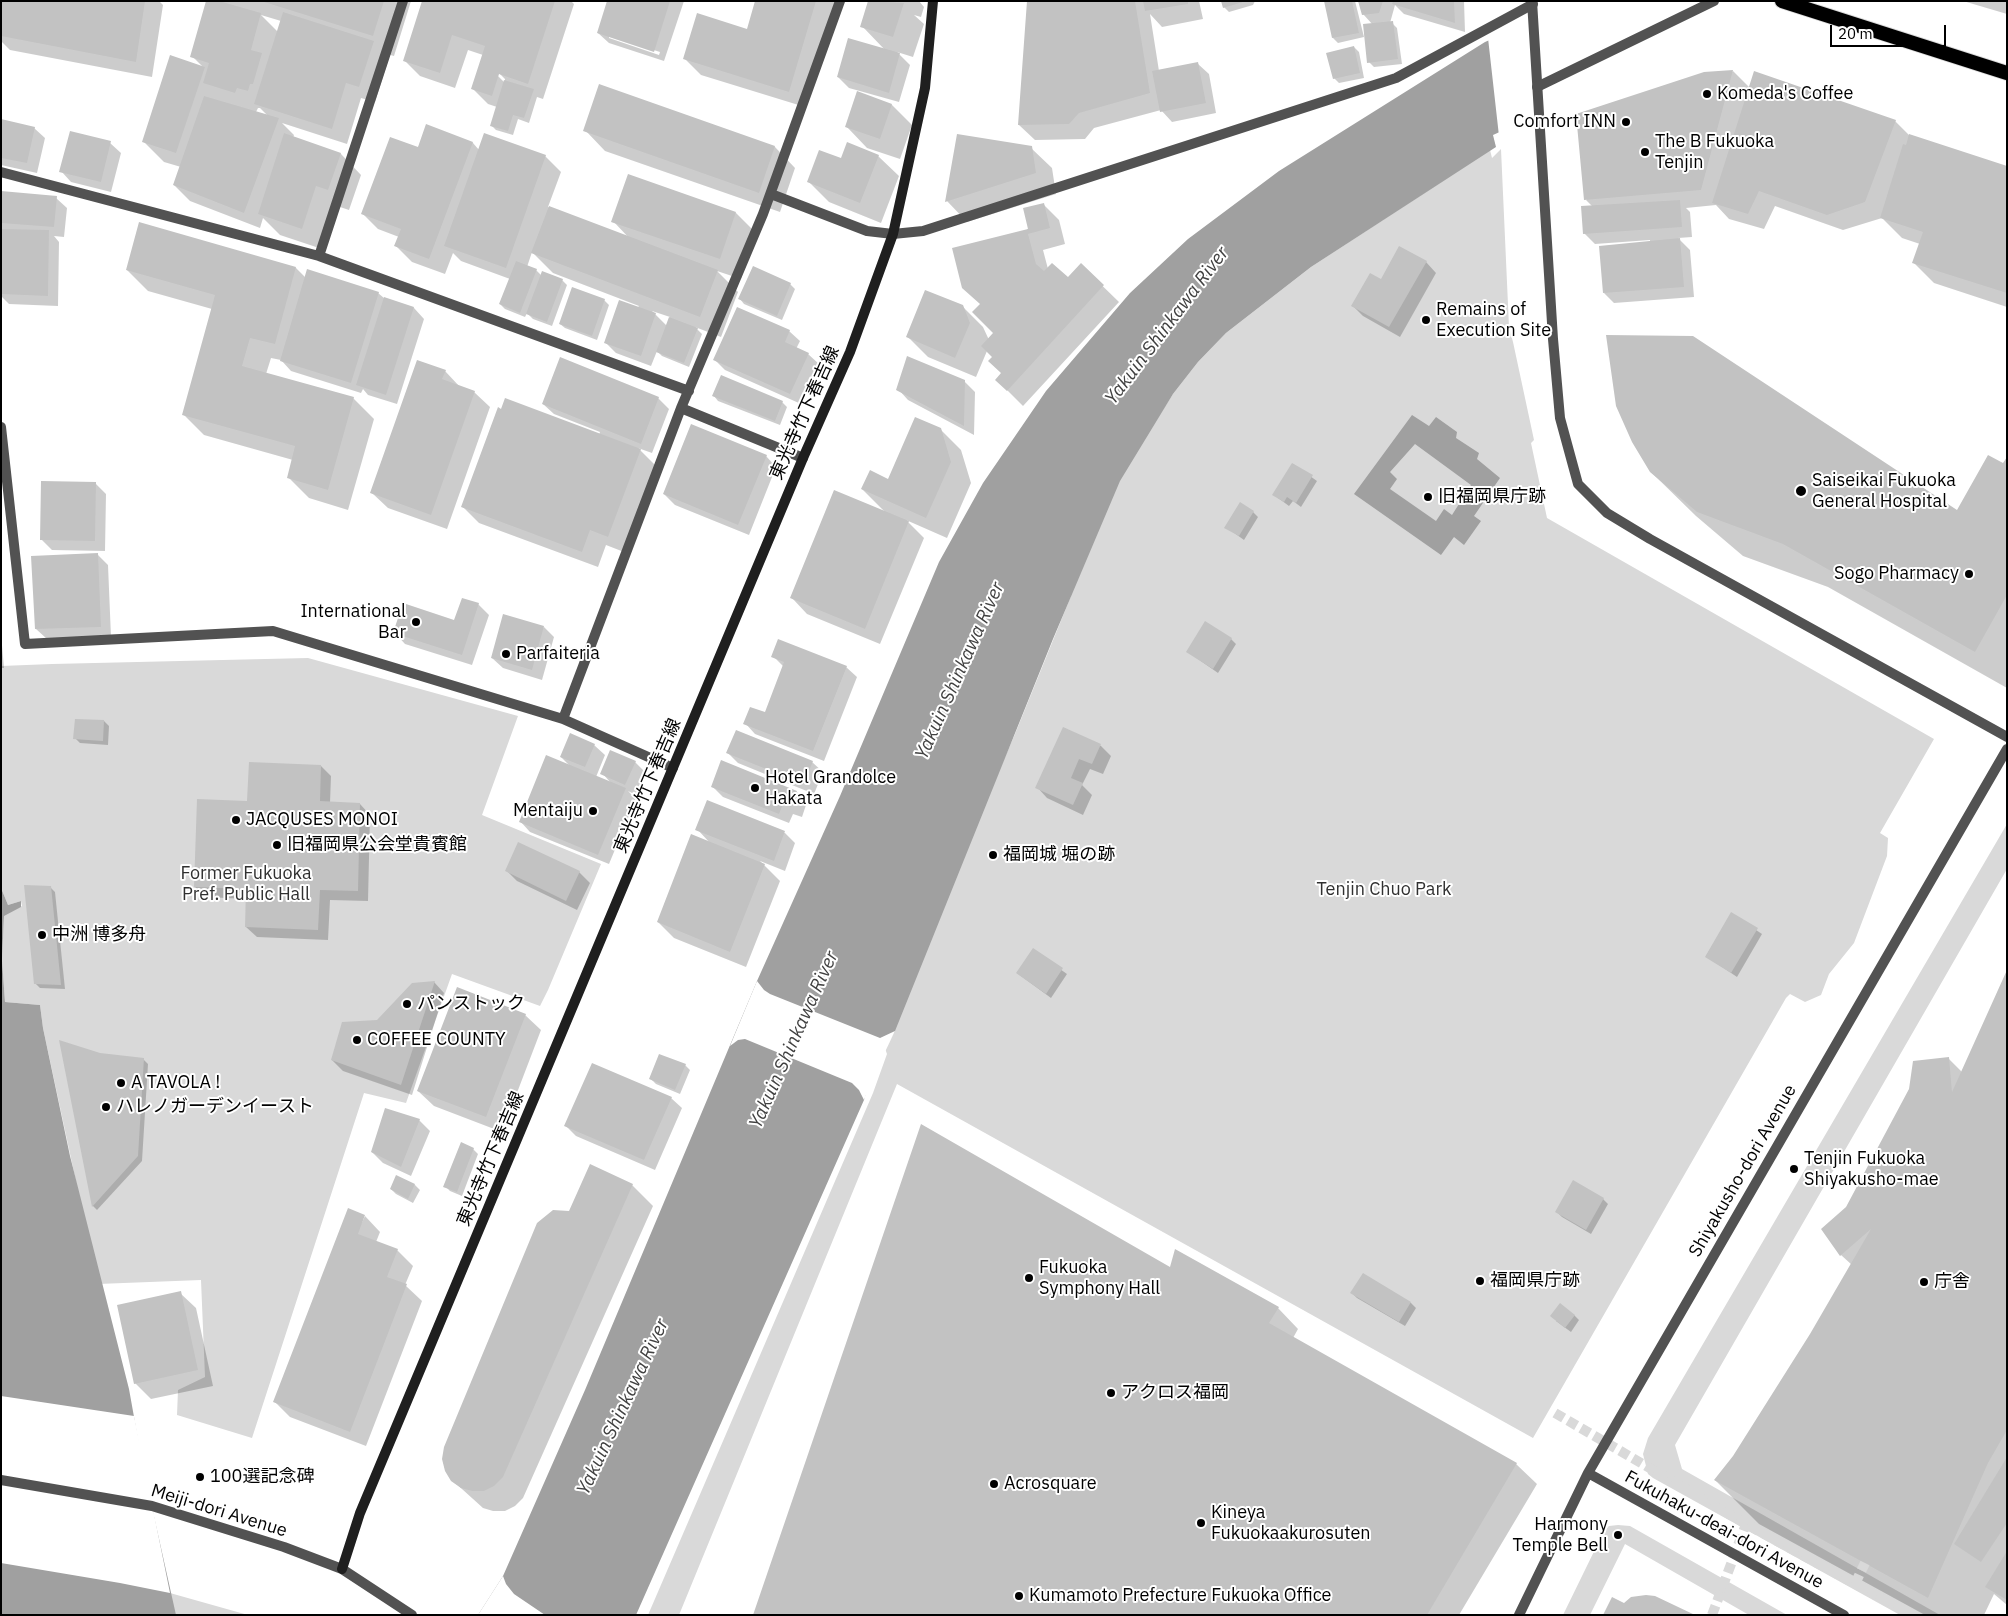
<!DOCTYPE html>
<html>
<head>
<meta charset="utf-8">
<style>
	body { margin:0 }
	#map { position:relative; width:2008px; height:1616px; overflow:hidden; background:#fff; font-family:"IBM Plex Sans",sans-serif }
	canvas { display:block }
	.frame { position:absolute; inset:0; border:2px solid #000; pointer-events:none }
	.scale { position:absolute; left:1830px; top:25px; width:116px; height:22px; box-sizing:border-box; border:2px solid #000; border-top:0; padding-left:6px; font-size:15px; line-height:18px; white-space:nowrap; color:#000; -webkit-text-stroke:4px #fff; paint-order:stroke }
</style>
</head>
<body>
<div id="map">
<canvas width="2008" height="1616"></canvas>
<div class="frame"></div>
<div class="scale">20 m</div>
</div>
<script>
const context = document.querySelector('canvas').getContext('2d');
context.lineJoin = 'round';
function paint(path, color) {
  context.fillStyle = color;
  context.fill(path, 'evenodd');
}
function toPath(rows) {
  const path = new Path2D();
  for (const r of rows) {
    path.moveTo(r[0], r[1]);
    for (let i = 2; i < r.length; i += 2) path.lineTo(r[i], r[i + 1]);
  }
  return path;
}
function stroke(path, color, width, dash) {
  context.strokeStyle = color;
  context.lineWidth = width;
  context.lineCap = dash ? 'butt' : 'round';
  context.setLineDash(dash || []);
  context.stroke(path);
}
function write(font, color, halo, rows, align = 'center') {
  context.font = font + ' "IBM Plex Sans","Noto Sans JP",sans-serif';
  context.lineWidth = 4;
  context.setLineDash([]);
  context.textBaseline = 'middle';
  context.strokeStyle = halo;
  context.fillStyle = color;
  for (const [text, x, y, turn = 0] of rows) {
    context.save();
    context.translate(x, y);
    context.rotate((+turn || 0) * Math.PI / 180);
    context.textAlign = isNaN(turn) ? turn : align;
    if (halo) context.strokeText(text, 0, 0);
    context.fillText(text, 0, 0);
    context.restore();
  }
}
paint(toPath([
	[1501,149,1509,327,1513,342,1534,440,1531,443,1547,518,1934,739,1880,833,1888,838,1887,856,1854,943,1829,974,1821,995,1805,1002,1790,994,1786,998,1533,1438,897,1084,679,1615,648,1615,873,1093,887,1054,882,1040,1015,734,1071,596,1069,586,1122,465,1155,422,1173,394,1198,362,1226,333,1311,267,1490,150,1492,158],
	[308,658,518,716,482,815,601,864,548,990,540,1006,452,974,406,1103,364,1093,252,1438,177,1415,178,1390,205,1377,201,1280,98,1284,43,1028,40,1005,5,1002,2,960,4,915,22,906,21,901,8,905,1,888,1,666,52,664],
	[2007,824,2007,869,1675,1445,1682,1469,1940,1615,1900,1615,1653,1478,1648,1474,1643,1454,1648,1438],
	[1618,1525,1630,1526,1787,1615,1749,1615,1625,1544,1590,1615,1563,1615,1604,1531,1609,1526],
	[170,1593,248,1615,175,1615]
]), '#d9d9d9');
paint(toPath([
	[1579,1,1789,1,1493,135,1496,147,1311,267,1226,333,1198,362,1173,394,1120,481,1053,639,895,1031,871,1076,864,1100,636,1615,478,1615,503,1576,585,1390,757,981,840,796,939,562,983,483,1046,391,1130,293,1188,239,1279,171,1485,42],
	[1412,415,1429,426,1436,417,1457,432,1456,438,1479,453,1477,459,1500,478,1474,516,1481,521,1464,545,1454,537,1441,555,1354,494],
	[1415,444,1471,485,1452,515,1444,509,1436,521,1390,489,1397,479,1390,472],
	[1,888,8,905,21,901,21,907,4,916,2,960,5,1002,40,1005,43,1028,70,1156,129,1389,143,1467,176,1615,1,1615]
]), '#a0a0a0');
paint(toPath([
	[1573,1,1791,1,1790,4,1499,136,1488,38],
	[757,981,764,990,770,994,880,1038,895,1031,873,1077,864,1100,859,1090,852,1083,745,1039,738,1040,730,1046],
	[1,1396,134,1416,170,1593,120,1583,1,1563],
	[503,1576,506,1584,514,1594,545,1615,478,1615]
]), '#fff');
paint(toPath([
	[1,1,159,1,163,5,152,77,10,50,1,41],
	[207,1,411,1,394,56,383,53,389,58,375,102,361,98,347,144,282,123,294,135,293,138,341,154,361,175,349,210,337,206,322,249,280,235,263,218,260,228,190,201,174,185,181,167,164,162,143,141,203,67,192,56],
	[261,15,281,21,278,32],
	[258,108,260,108,268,116,256,112],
	[423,1,571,1,574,4,543,99,537,97,529,123,518,119,513,135,496,130,491,125,497,107,488,104,472,88,483,55,468,50,455,88,420,76,404,60],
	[495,69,505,79,505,83,493,71],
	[608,1,684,1,664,61,609,43,598,33],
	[609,36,660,52,659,55,609,38],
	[756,1,837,1,805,107,701,75,685,59,748,30],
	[869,1,919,1,924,7,921,17,914,15,924,24,913,57,897,52,910,65,899,102,849,88,838,77,885,50,862,26],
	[1028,1,1199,1,1203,19,1162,27,1150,14,1159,71,1198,64,1209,74,1216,113,1172,122,1161,110,1094,128,1085,139,1035,140,1019,125],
	[1222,1,1255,1,1253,5,1229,12,1224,7],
	[1355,1,1364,37,1338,43,1333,38,1325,2],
	[1359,1,1464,1,1465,32,1404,14,1395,5,1390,23,1392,23,1397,28,1402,64,1374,67,1369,62,1373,25,1363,14],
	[1963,1,2007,1,2007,14],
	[1354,47,1359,52,1364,78,1339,83,1334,78],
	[1733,71,1750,88,1895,121,1910,136,2007,167,2007,307,1934,283,1914,263,1920,244,1902,238,1882,218,1843,230,1775,206,1764,229,1729,219,1716,205,1686,208,1690,212,1692,237,1678,238,1690,250,1694,297,1614,303,1604,293,1650,242,1650,240,1595,244,1584,233,1593,207,1586,200],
	[600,86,775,147,795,168,780,212,605,151,585,130],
	[858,93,892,105,912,125,900,159,867,148,847,127],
	[1,120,34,128,45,138,37,173,1,165],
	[427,126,473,143,479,150,545,156,561,172,548,207,629,238,613,221,736,213,756,233,741,279,717,271,738,292,721,337,695,327,702,334,689,367,662,356,657,351,651,366,616,353,605,342,639,306,553,273,532,252,527,267,536,270,542,276,562,280,567,285,552,326,533,319,527,313,525,317,505,309,500,304,510,279,461,261,453,253,445,274,412,262,396,246,399,237,378,229,363,214,418,148],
	[652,311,670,317,667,326],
	[110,143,121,153,111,192,71,182,61,171],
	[1031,148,1052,168,1056,194,967,222,947,201],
	[878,156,899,176,881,223,829,202,808,181,841,160],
	[1,192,56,198,67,208,64,237,54,236,59,242,58,306,9,304,1,296],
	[1043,204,1059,220,1065,244,1043,250,1048,269,1068,279,1081,265,1119,302,1023,406,997,380,1003,373,993,357,987,351,976,377,928,357,907,336,962,306,983,327,989,340,995,333,981,305],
	[1426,262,1436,273,1400,337,1363,316,1353,306],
	[296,268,306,278,378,293,384,298,414,308,424,319,397,404,368,395,363,389,361,393,291,371,281,360,271,358,266,374,353,398,374,419,348,510,309,498,288,477,293,460,204,435,183,414,212,309,148,291,127,270],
	[790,284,795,289,782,320,744,304,740,299],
	[604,300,609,305,597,340,565,328,560,324],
	[789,331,800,341,796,349,808,354,819,364,801,404,725,370,715,360],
	[445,371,460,387,474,392,490,407,447,529,388,508,372,493],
	[964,381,975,392,974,435,908,400,898,389],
	[714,396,782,402,787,407,780,425,718,401],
	[658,398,669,409,652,453,638,448,656,466,624,552,606,545,598,567,479,523,463,507,599,435,600,432,554,414,543,404],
	[940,429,961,450,971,483,947,538,906,520,924,538,880,644,807,614,792,598,886,513,862,489,889,480],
	[766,456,776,467,749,535,675,505,664,494],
	[2007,460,2007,688,1828,587,1743,556,1696,516,1651,472,1957,512,2004,465],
	[1293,464,1317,481,1301,507,1293,501,1289,506,1274,495],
	[96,484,106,494,105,551,52,550,41,539],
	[1253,512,1258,517,1244,540,1226,527],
	[98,555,108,565,111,637,47,639,36,629],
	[478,604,489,615,472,665,405,644,395,633,455,622],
	[544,627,554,637,542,680,503,668,492,658],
	[1,634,4,668,1,668],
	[1231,639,1236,644,1218,673,1188,652],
	[773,656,846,667,857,677,824,761,755,734,745,723,766,714,784,667],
	[104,721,109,726,108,745,80,743,75,738],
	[1064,728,1101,746,1111,756,1103,774,1090,769,1082,785,1092,795,1083,815,1047,798,1037,787],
	[594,745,605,755,596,777,611,783,602,773,635,762,645,772,636,795,628,791,636,799,609,864,530,832,520,821,571,767,561,757],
	[728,753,812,762,823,772,814,794,738,763],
	[321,766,331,776,330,803,360,804,370,815,368,901,330,900,328,940,257,937,246,927,247,899,206,897,195,887,248,802],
	[712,786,797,792,807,802,802,817,793,814,789,823,723,797],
	[708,802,785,833,795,843,785,871,760,861,780,881,746,967,674,938,658,922,710,843,697,829],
	[519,844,579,872,590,883,577,910,517,881,507,871],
	[50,887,55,892,65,989,40,988,35,983],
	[1732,914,1762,934,1737,977,1706,956],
	[1033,950,1067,974,1051,998,1017,973],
	[2007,974,2007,1605,1994,1594,1984,1615,1925,1615,1759,1524,1715,1480,1734,1456,1811,1335,1852,1265,1841,1255,1847,1208,1949,1059,1963,1073],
	[434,982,444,993,412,1095,343,1071,332,1060,377,1021],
	[525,1015,541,1030,502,1132,434,1106,418,1091],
	[100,1054,143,1059,148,1064,142,1161,97,1210,93,1206],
	[685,1065,690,1070,680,1094,656,1084,651,1079],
	[671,1098,682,1108,655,1170,576,1136,566,1126],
	[419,1120,430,1131,411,1176,383,1163,372,1152],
	[473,1149,478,1154,462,1196,450,1191,445,1186],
	[397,1177,415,1185,420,1190,413,1203,396,1194,391,1189],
	[1574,1182,1603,1199,1608,1204,1591,1234,1562,1217,1557,1212],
	[632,1185,653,1206,523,1498,515,1506,505,1511,493,1511,483,1508,452,1480,569,1212],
	[365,1216,380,1232,376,1242,397,1250,413,1266,405,1285,422,1301,366,1446,290,1417,275,1402],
	[1170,1268,1278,1308,1298,1329,1293,1338,1516,1464,1537,1484,1459,1615,755,1615],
	[1363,1274,1411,1303,1416,1308,1405,1326,1357,1298,1352,1293],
	[180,1293,196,1308,213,1386,151,1399,135,1383],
	[1574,1315,1579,1320,1571,1332,1556,1321]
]), '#0003');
paint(toPath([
	[1,1,145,1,136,62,1,36],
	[206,1,219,1,261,13,251,50,262,53,253,84,250,84,248,91,237,88,235,93,203,83,209,63,190,57],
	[261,1,384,1,373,36],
	[422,1,555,1,528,84,499,74,492,96,471,89,485,46,452,35,440,73,403,61],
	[607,1,670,1,654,52,597,33],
	[755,1,816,1,789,92,683,59,697,13,747,29],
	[868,1,904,3,893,37,860,27],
	[1027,1,1135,1,1150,93,1079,113,1069,124,1018,125],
	[1143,1,1188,1,1188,4,1145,11],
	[1221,1,1243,1,1243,2,1223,8],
	[1324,1,1352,1,1359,33,1332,38],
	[1358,1,1383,1,1379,13,1362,15],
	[1393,1,1454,1,1455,23,1392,4],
	[283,12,374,41,359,87,346,83,332,129,254,104],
	[1393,21,1398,59,1367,63,1363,24],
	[848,38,900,53,889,93,837,77],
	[1354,46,1360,73,1333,79,1326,53],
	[170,55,205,67,176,153,142,142],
	[1198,62,1206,103,1160,112,1152,71],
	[1733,70,1701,190,1584,200,1576,114,1704,72],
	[1754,71,1896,120,1865,202,1827,215,1759,191,1748,214,1712,203],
	[504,80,534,89,524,118,513,115,508,131,490,126],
	[599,84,775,146,759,193,583,131],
	[857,91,892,104,880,139,845,127],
	[204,96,279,118,244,213,173,185],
	[1,119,35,127,27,163,1,158],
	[426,124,473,142,429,259,394,246,401,229,361,214,390,137,418,147],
	[70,131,111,141,101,182,59,172],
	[284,133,341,153,328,190,316,186,302,229,258,214],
	[484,133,546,155,506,268,444,246],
	[957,134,1032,146,1036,173,945,202],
	[1909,134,2007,166,2007,293,1912,263,1923,232,1880,218,1903,144,1906,145],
	[847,142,879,155,860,203,807,182,819,150,841,158],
	[628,174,736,212,720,259,611,222],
	[1,191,57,196,54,227,1,223],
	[1680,200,1682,227,1583,234,1581,206],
	[1044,203,1050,228,1028,234,1036,264,1044,271,1052,263,1068,277,1081,263,1104,285,1007,391,995,380,1001,373,988,361,992,357,981,346,993,333,972,312,980,304,962,288,952,248,1028,229,1023,208],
	[549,206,718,270,700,317,531,253],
	[139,222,296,267,275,344,250,338,242,366,354,397,328,490,287,478,295,446,182,415,215,295,126,270],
	[1,229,49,230,48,296,1,294],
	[1680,238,1684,287,1603,293,1599,246],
	[1399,246,1427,261,1389,327,1351,306,1370,273,1381,279],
	[516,261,537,269,520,313,499,304],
	[753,266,791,283,777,316,738,299],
	[307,269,379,292,351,383,280,361],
	[542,271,563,279,547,322,526,314],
	[572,287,605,299,592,336,559,324],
	[925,290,963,305,970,323,955,358,906,337],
	[384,297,414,307,386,395,356,385],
	[619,300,656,313,641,356,604,343],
	[737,307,790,330,785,342,809,353,790,394,713,360],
	[669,317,698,328,684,363,656,352],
	[1606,335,1693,336,1957,510,1988,455,2003,463,2007,457,2007,595,1975,652,1783,544,1697,512,1650,472,1632,442,1616,406],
	[907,356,965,380,964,426,896,390],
	[560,357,659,397,641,444,542,404],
	[417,360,446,370,442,379,475,391,431,515,370,493],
	[721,375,783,401,775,421,712,396],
	[505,398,641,449,608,537,590,530,582,552,461,507,498,407,501,409],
	[915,417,941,428,951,462,926,518,861,489,870,470,888,479],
	[691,424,767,455,738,525,663,494],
	[1292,463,1313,475,1296,503,1287,497,1284,502,1272,495],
	[41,481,96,482,95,541,40,540],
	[834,490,909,521,865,629,790,598],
	[1240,502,1254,511,1239,536,1224,528],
	[98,553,101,627,35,629,31,556],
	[462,598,479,603,462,655,393,633,403,603,454,620],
	[503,614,544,626,532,670,491,658],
	[1205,621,1232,638,1213,669,1186,652],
	[778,639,847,666,813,751,743,724,750,707,765,712,784,662,771,657],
	[75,719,104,720,103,741,73,739],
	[1063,727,1101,744,1092,764,1079,759,1071,778,1083,783,1073,805,1035,788],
	[736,730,813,761,804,784,726,753],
	[570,733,595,744,585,767,560,757],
	[610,750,636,761,625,785,600,774],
	[546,755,626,788,598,855,519,822],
	[721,760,797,791,791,807,783,804,779,814,711,787],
	[249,762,321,765,320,801,360,803,358,891,320,890,318,930,245,927,246,889,194,887,197,799,247,801],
	[707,800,785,831,774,861,695,830],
	[691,834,765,864,730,952,657,922],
	[518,842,580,871,566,901,505,871],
	[24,885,51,886,61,985,34,984],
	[1731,912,1758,928,1731,973,1705,957],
	[1033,948,1063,968,1046,994,1016,973],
	[2007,970,2007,1430,1988,1463,1928,1598,1714,1480,1733,1456,1810,1334,1871,1229,1840,1256,1821,1229,1846,1207,1909,1089,1913,1061,1949,1057,1952,1092],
	[435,981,401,1085,331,1060,342,1022,377,1020,412,983],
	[457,987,526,1014,486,1117,417,1091],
	[59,1040,100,1053,144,1058,138,1156,92,1207],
	[659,1054,686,1064,675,1090,649,1079],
	[592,1063,672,1097,644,1160,564,1126],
	[385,1108,420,1119,401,1167,371,1152],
	[921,1124,1170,1267,1175,1249,1279,1307,1269,1323,1517,1463,1427,1615,753,1615],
	[461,1142,474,1148,457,1192,443,1187],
	[590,1164,633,1184,503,1477,494,1486,484,1491,472,1491,461,1488,451,1481,445,1471,442,1459,444,1447,537,1223,553,1210,569,1211],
	[396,1175,415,1184,408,1199,390,1189],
	[1573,1180,1604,1198,1586,1230,1555,1212],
	[348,1208,365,1215,358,1234,398,1249,387,1277,407,1284,350,1432,273,1402],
	[1363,1273,1411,1302,1399,1322,1350,1293],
	[181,1291,198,1370,134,1384,117,1305],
	[1560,1303,1575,1315,1565,1328,1550,1316],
	[2007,1457,2007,1523,1981,1562,1954,1544],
	[2007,1551,2007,1600,1985,1587],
	[1646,1595,1655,1596,1695,1615,1603,1615,1612,1597,1624,1603,1631,1597]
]), '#c2c2c2');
stroke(toPath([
	[1555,1413,1746,1524,1912,1615],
	[1855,1584,1865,1563],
	[1712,1615,1746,1524]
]), '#d9d9d9', 10, [10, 5]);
const trunk = toPath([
	[1782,1,2007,73]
]);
stroke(trunk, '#dbdbdb', 16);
stroke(toPath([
	[1,172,319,256,689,391],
	[771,194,867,231,893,234,923,231,1396,78,1533,4],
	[319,256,403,1],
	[681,408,803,458],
	[1,427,25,644,273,631,563,719,673,768],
	[563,719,681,408,763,214,840,1]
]), '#525252', 10);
stroke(toPath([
	[1532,1,1553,339,1560,418,1578,484,1607,513,1650,539,2007,737],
	[1588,1473,1844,1615],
	[1,1480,152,1506,284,1547,342,1569,412,1615],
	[1519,1615,1588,1473,2007,749]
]), '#525252', 10);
stroke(toPath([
	[342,1569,360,1513,803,458,850,352,893,234,925,88,933,1]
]), '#1f1f1f', 10);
stroke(trunk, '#000', 14);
stroke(toPath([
	[1537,87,1714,1]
]), '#525252', 10);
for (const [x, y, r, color] of [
	[1707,94,5,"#000"],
	[1626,122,5,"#000"],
	[1645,152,5,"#000"],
	[1426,320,5,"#000"],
	[1801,491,6,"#000"],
	[1428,497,5,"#000"],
	[1969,574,5,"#000"],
	[416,622,5,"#000"],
	[506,654,5,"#000"],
	[755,788,5,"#000"],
	[593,811,5,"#000"],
	[236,820,5,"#000"],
	[277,845,5,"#000"],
	[993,855,5,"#000"],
	[42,935,5,"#000"],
	[407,1004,5,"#000"],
	[357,1040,5,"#000"],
	[121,1083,5,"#000"],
	[106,1107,5,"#000"],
	[1794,1169,5,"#000"],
	[1029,1278,5,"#000"],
	[1480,1281,5,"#000"],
	[1924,1282,5,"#000"],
	[1111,1393,5,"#000"],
	[200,1477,5,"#000"],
	[994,1484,5,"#000"],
	[1201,1523,5,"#000"],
	[1618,1535,5,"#000"],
	[1019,1596,5,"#000"]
]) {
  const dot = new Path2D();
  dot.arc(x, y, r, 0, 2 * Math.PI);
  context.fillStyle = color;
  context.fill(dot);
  stroke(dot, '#fff', 2);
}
write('18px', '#000', '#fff', [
	["Komeda's Coffee",1717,94],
	["Comfort INN",1616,122,"right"],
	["The B Fukuoka",1655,142],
	["Tenjin",1655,163],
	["Remains of",1436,310],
	["Execution Site",1436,331],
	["Saiseikai Fukuoka",1812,481],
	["General Hospital",1812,502],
	["旧福岡県庁跡",1438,497],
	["Sogo Pharmacy",1959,574,"right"],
	["International",406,612,"right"],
	["Bar",406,633,"right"],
	["Parfaiteria",516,654],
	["Hotel Grandolce",765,778],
	["Hakata",765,799],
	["Mentaiju",583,811,"right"],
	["JACQUSES MONOI",246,820],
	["旧福岡県公会堂貴賓館",287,845],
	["福岡城 堀の跡",1003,855],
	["中洲 博多舟",52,935],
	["パンストック",417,1004],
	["COFFEE COUNTY",367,1040],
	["A TAVOLA !",131,1083],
	["ハレノガーデンイースト",116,1107],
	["Tenjin Fukuoka",1804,1159],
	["Shiyakusho-mae",1804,1180],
	["Fukuoka",1039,1268],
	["Symphony Hall",1039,1289],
	["福岡県庁跡",1490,1281],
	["庁舎",1934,1282],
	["アクロス福岡",1121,1393],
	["100選記念碑",210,1477],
	["Acrosquare",1004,1484],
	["Kineya",1211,1513],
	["Fukuokaakurosuten",1211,1534],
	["Harmony",1608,1525,"right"],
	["Temple Bell",1608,1546,"right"],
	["Kumamoto Prefecture Fukuoka Office",1029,1596]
], 'left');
write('18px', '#000', '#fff', [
	["東光寺竹下春吉線",805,413,-66],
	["東光寺竹下春吉線",648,786,-67],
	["東光寺竹下春吉線",491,1159,-67],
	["Shiyakusho-dori Avenue",1743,1171,-60],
	["Meiji-dori Avenue",219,1511,17],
	["Fukuhaku-deai-dori Avenue",1724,1530,29]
]);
write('18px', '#303030', '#fff', [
	["Former Fukuoka",246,874],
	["Pref. Public Hall",246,895],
	["Tenjin Chuo Park",1384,890]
]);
write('italic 19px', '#414141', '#fff', [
	["Yakuin Shinkawa River",1167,326,-53],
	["Yakuin Shinkawa River",960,671,-66],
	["Yakuin Shinkawa River",794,1040,-66],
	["Yakuin Shinkawa River",623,1407,-65]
]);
</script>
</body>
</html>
